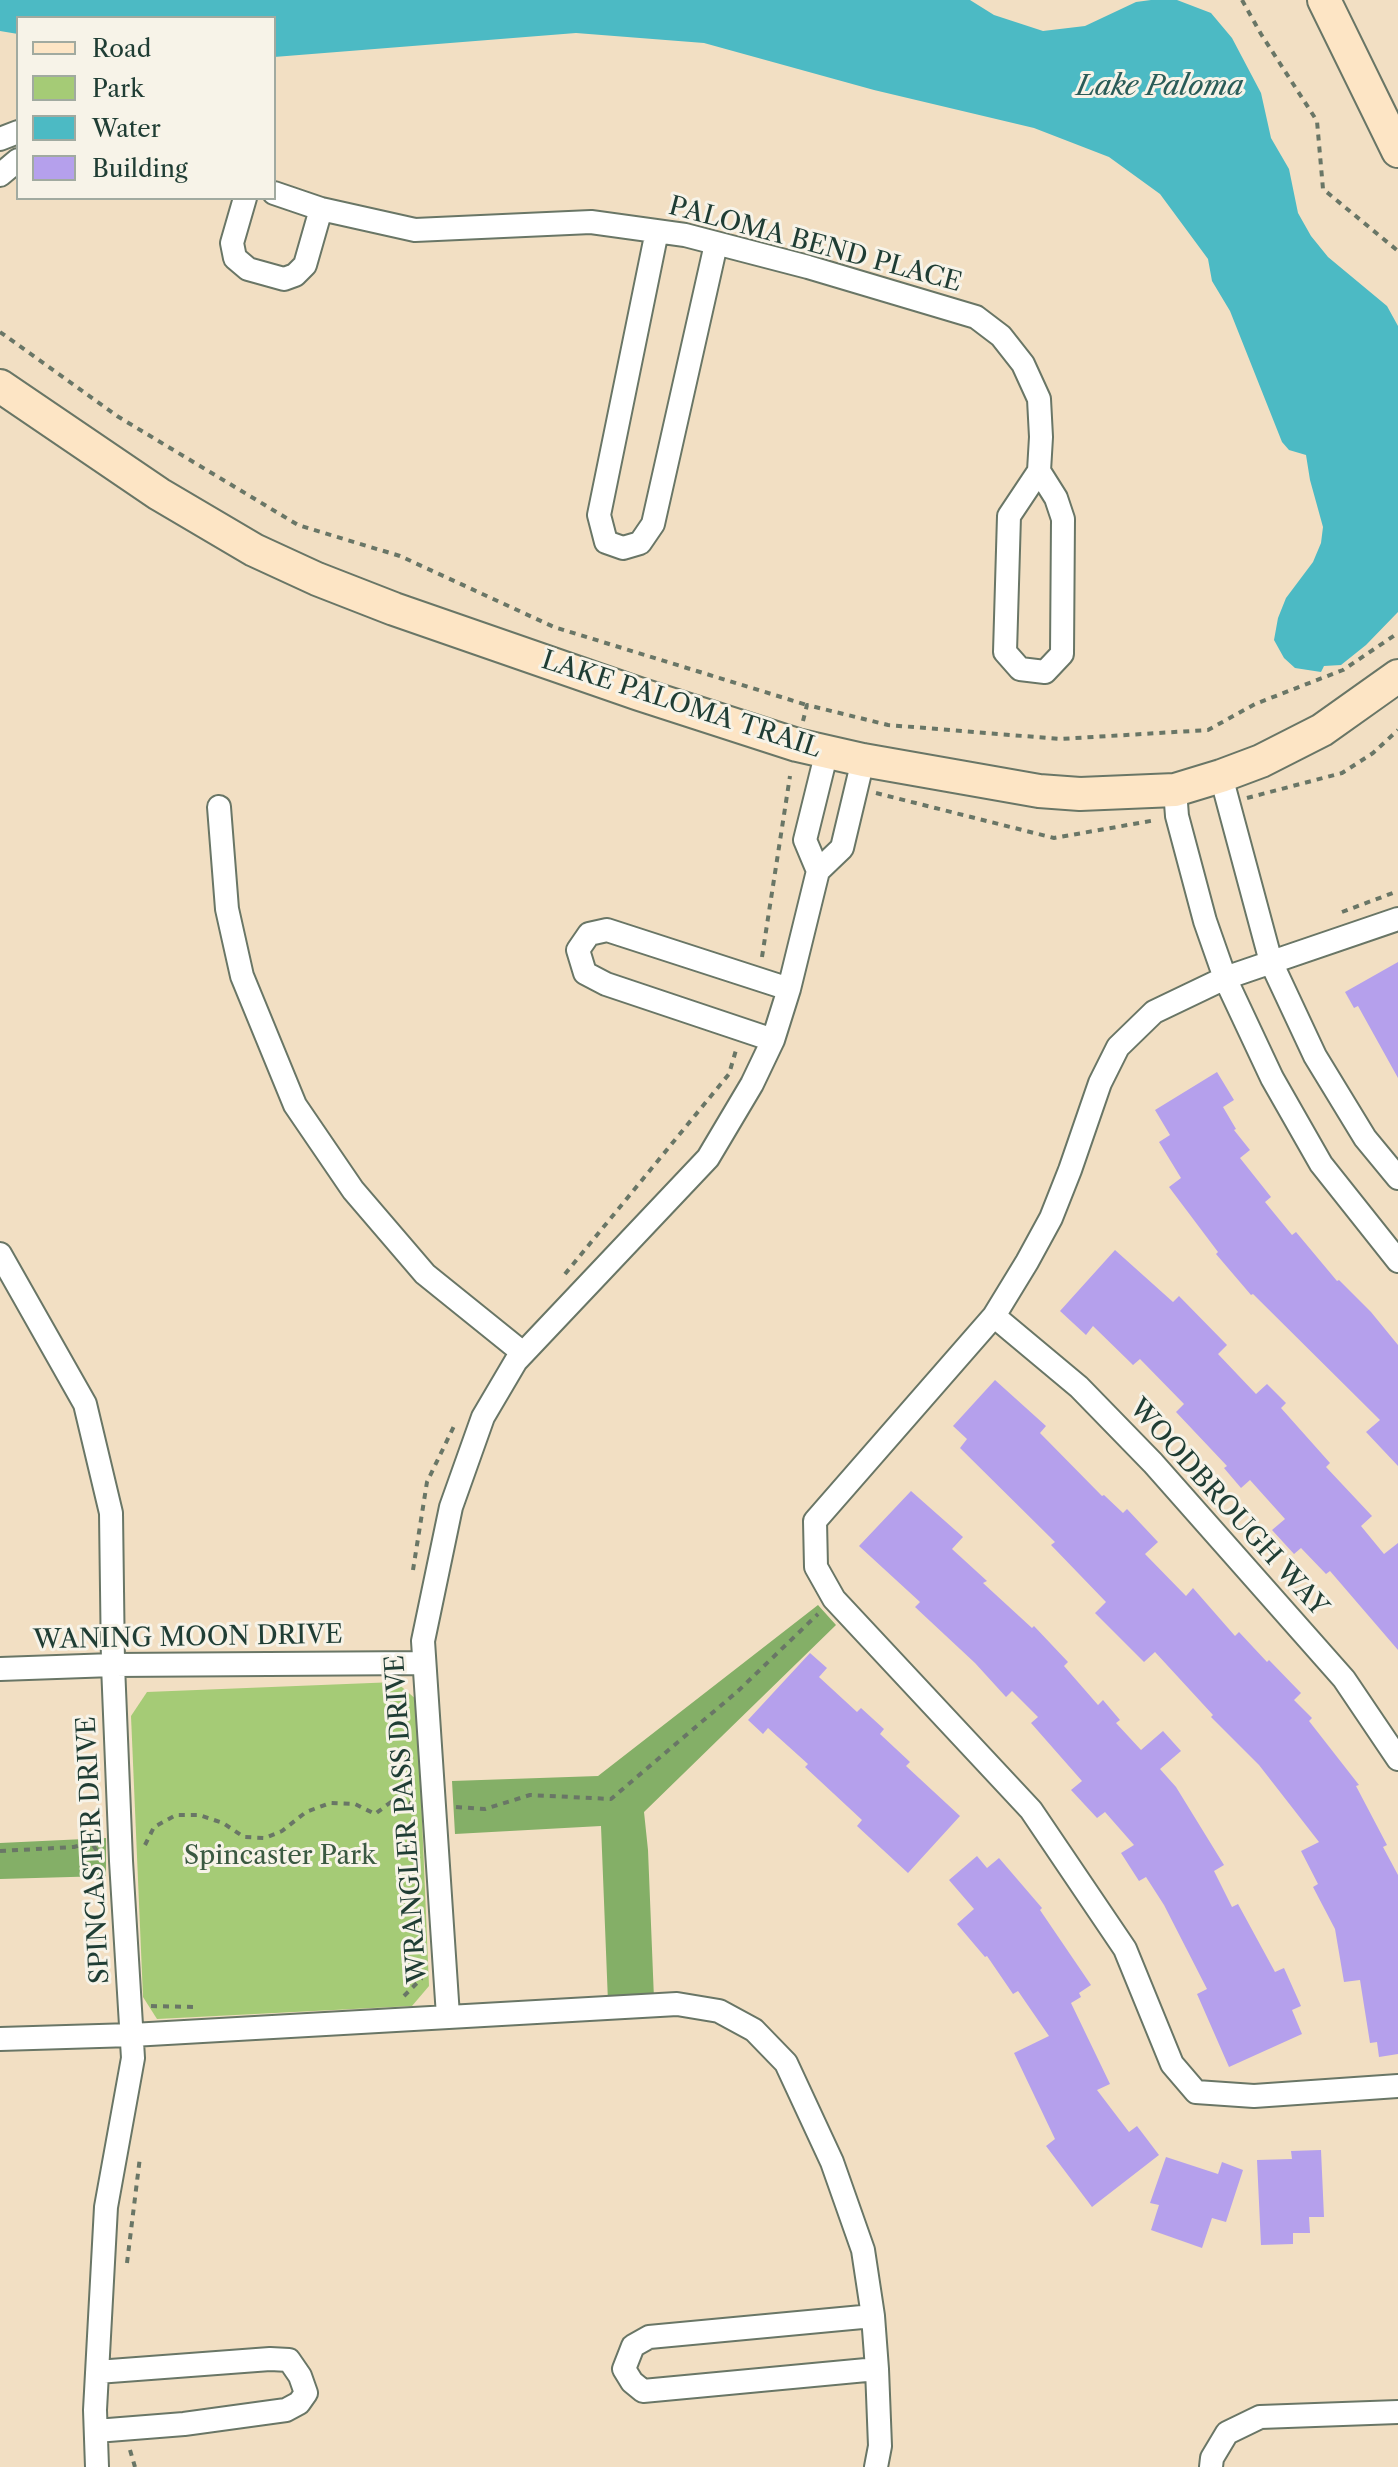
<!DOCTYPE html>
<html>
<head>
<meta charset="utf-8">
<style>
	body { margin:0 }
	#map { position:relative; width:1398px; height:2467px; overflow:hidden; background:#f2dfc3; font-family:"Libre Caslon Text",serif }
	canvas { display:block }
	.legend { position:absolute; left:16px; top:16px; width:260px; height:184px; box-sizing:border-box; background:#f7f3e8; border:2px solid #a1aaa0; margin:0; padding:10px 14px; list-style:none; font-size:24px; color:#1f3d34 }
	.legend li { display:flex; align-items:center; gap:16px; height:40px }
	.legend b { width:40px; border:2px solid #a1aaa0 }
</style>
</head>
<body>
<div id="map">
<canvas width="1398" height="2467"></canvas>
<ul class="legend">
<li><b style="height:10px;background:#fde5c5"></b>Road</li>
<li><b style="height:22px;background:#a5cb76"></b>Park</li>
<li><b style="height:22px;background:#4cbac4"></b>Water</li>
<li><b style="height:22px;background:#b5a0ec"></b>Building</li>
</ul>
</div>
<script>
const context = document.querySelector('canvas').getContext('2d');
context.lineJoin = 'round';
function paint(path, color) {
  context.fillStyle = color;
  context.fill(path, 'evenodd');
}
function toPath(rows) {
  const path = new Path2D();
  for (const r of rows) {
    path.moveTo(r[0], r[1]);
    for (let i = 2; i < r.length; i += 2) path.lineTo(r[i], r[i + 1]);
  }
  return path;
}
function stroke(path, color, width, dash) {
  context.strokeStyle = color;
  context.lineWidth = width;
  context.lineCap = dash ? 'butt' : 'round';
  context.setLineDash(dash || []);
  context.stroke(path);
}
function write(font, color, halo, rows, align = 'center') {
  context.font = font + ' "Libre Caslon Text",serif';
  context.lineWidth = 6;
  context.setLineDash([]);
  context.textBaseline = 'middle';
  context.strokeStyle = halo;
  context.fillStyle = color;
  for (const [text, x, y, turn = 0] of rows) {
    context.save();
    context.translate(x, y);
    context.rotate((+turn || 0) * Math.PI / 180);
    context.textAlign = isNaN(turn) ? turn : align;
    if (halo) context.strokeText(text, 0, 0);
    context.fillText(text, 0, 0);
    context.restore();
  }
}
paint(toPath([
	[396,1682,417,1700,429,1986,412,2006,157,2019,143,1997,131,1716,147,1692]
]), '#a5cb76');
paint(toPath([
	[818,1605,836,1625,644,1812,648,1850,654,1999,608,2002,601,1826,455,1834,452,1781,598,1776],
	[106,1838,106,1876,0,1879,0,1843]
]), '#84af67');
paint(toPath([
	[0,0,970,0,994,15,1043,31,1085,26,1136,2,1151,0,1177,0,1211,13,1232,38,1261,93,1271,138,1289,169,1298,213,1311,236,1328,257,1387,306,1398,326,1398,612,1366,645,1341,665,1324,666,1321,672,1295,668,1284,658,1274,640,1278,618,1286,598,1313,562,1321,543,1323,527,1310,480,1306,455,1289,450,1282,442,1230,311,1212,281,1208,259,1160,194,1109,157,1034,128,874,90,704,43,576,33,274,57,274,18,18,18,18,34,0,31]
]), '#4cbac4');
paint(toPath([
	[1398,962,1398,1078,1358,1006,1354,1008,1345,992],
	[1217,1072,1234,1100,1223,1107,1236,1129,1234,1130,1250,1150,1240,1158,1271,1197,1265,1202,1292,1235,1296,1232,1337,1281,1339,1280,1371,1312,1398,1345,1398,1466,1366,1432,1380,1420,1253,1294,1251,1295,1216,1254,1218,1252,1169,1187,1181,1178,1159,1142,1170,1135,1155,1110],
	[1115,1250,1173,1302,1179,1296,1227,1345,1218,1354,1256,1394,1267,1384,1286,1403,1281,1408,1330,1463,1326,1467,1372,1516,1361,1526,1384,1554,1398,1543,1398,1650,1330,1571,1326,1574,1301,1548,1294,1554,1272,1530,1285,1519,1250,1480,1241,1488,1224,1468,1227,1466,1176,1412,1184,1404,1140,1359,1133,1365,1093,1326,1086,1335,1060,1311],
	[995,1380,1046,1426,1040,1433,1102,1496,1104,1495,1123,1513,1127,1509,1158,1542,1145,1554,1186,1596,1193,1588,1235,1636,1239,1632,1267,1662,1269,1660,1301,1693,1294,1700,1312,1718,1309,1721,1359,1785,1356,1786,1387,1845,1383,1847,1398,1875,1398,2054,1379,2057,1377,2042,1370,2043,1360,1980,1344,1982,1335,1929,1313,1887,1318,1884,1301,1851,1319,1842,1259,1765,1211,1717,1213,1715,1155,1652,1144,1662,1095,1613,1106,1602,1051,1545,1055,1542,960,1448,967,1439,953,1426],
	[911,1491,963,1537,952,1549,987,1581,983,1583,1032,1628,1034,1626,1068,1662,1064,1666,1098,1705,1103,1700,1120,1720,1116,1723,1141,1750,1163,1731,1181,1751,1160,1769,1176,1787,1224,1865,1214,1871,1232,1907,1238,1904,1275,1972,1284,1968,1301,2006,1292,2010,1302,2034,1229,2067,1197,1994,1207,1989,1164,1905,1146,1877,1139,1881,1121,1853,1134,1845,1105,1812,1097,1818,1071,1790,1082,1781,1031,1723,1038,1717,1012,1691,1006,1697,975,1663,915,1607,920,1602,859,1546],
	[810,1653,827,1668,819,1677,857,1712,861,1708,884,1729,880,1734,910,1762,906,1766,960,1816,908,1873,857,1826,862,1820,805,1767,808,1764,768,1728,763,1734,748,1720],
	[977,1856,987,1868,999,1858,1042,1908,1040,1910,1091,1985,1079,1993,1081,1997,1071,2003,1110,2084,1097,2090,1129,2132,1137,2126,1159,2155,1092,2207,1046,2146,1055,2139,1014,2053,1049,2036,1018,1991,1013,1994,987,1956,985,1957,957,1924,974,1909,949,1880],
	[1321,2150,1324,2217,1309,2217,1310,2233,1293,2233,1293,2244,1261,2245,1257,2160,1292,2159,1291,2151],
	[1166,2157,1218,2174,1222,2162,1243,2170,1226,2222,1212,2218,1202,2248,1151,2230,1159,2205,1150,2203]
]), '#b5a0ec');
const street = toPath([
	[0,139,18,132],
	[0,175,18,160],
	[274,193,321,209,415,230,591,222,685,235,808,267,976,317,1001,336,1023,364,1039,399,1041,437,1039,471],
	[245,198,232,243,235,258,248,269,284,279,295,275,305,265,321,209],
	[657,231,599,515,606,542,623,548,640,543,653,524,716,244],
	[1039,471,1056,498,1063,519,1062,654,1045,672,1020,669,1005,652,1009,516,1039,471],
	[1221,776,1271,962,1315,1056,1365,1138,1398,1178],
	[1175,790,1177,816,1205,921,1225,978,1272,1078,1321,1164,1398,1261],
	[219,807,227,909,242,976,295,1105,353,1190,425,1274,523,1353],
	[818,871,805,840,827,751],
	[1398,919,1225,978,1154,1012,1118,1047,1100,1083,1070,1170,1051,1218,1027,1262,994,1316,815,1521,816,1567,834,1599,1031,1810,1125,1949,1172,2064,1196,2092,1254,2096,1398,2086],
	[773,1040,606,984,585,973,578,950,589,934,607,930,789,989],
	[0,1254,85,1404,111,1513,113,1665,121,1861,133,2058,106,2207,95,2410,97,2467],
	[994,1316,1079,1387,1153,1463,1344,1679,1398,1759],
	[0,1669,113,1665,424,1663],
	[448,2016,423,1641,451,1507,483,1417,516,1361,708,1158,752,1084,773,1040,789,989,818,871,842,848,863,760],
	[0,2039,132,2035,677,2004,719,2011,754,2030,786,2063,832,2162,863,2250,873,2316,877,2369,880,2446,876,2467],
	[873,2316,649,2337,633,2346,624,2369,632,2382,643,2391,877,2369],
	[96,2431,184,2424,286,2410,299,2403,306,2393,300,2376,289,2360,270,2359,97,2372],
	[1211,2467,1212,2458,1227,2433,1260,2417,1398,2412]
]);
const secondary = toPath([
	[1324,0,1398,151],
	[0,386,159,494,254,550,317,579,394,609,639,694,797,745,863,760,1039,791,1080,794,1175,790,1221,776,1261,761,1322,730,1398,676]
]);
stroke(street, '#697666', 26);
stroke(secondary, '#697666', 36);
stroke(toPath([
	[1242,0,1261,34,1317,121,1323,189,1398,251],
	[0,332,117,416,298,525,400,556,554,627,807,705],
	[803,721,807,705,888,725,1060,739,1208,730,1255,704,1343,670,1398,633],
	[876,793,1054,838,1156,820],
	[1247,798,1342,773,1373,753,1398,730],
	[1342,912,1398,891],
	[762,957,790,776],
	[565,1274,729,1074,736,1050],
	[413,1570,427,1482,456,1422],
	[456,1807,485,1809,530,1795,611,1799,738,1691,818,1614],
	[145,1845,154,1827,176,1815,199,1815,223,1823,244,1837,265,1838,282,1831,306,1812,330,1803,355,1804,375,1814,391,1802,401,1800,415,1805],
	[0,1851,74,1847,91,1842,99,1854],
	[404,1996,421,1979,421,1968],
	[151,2006,197,2007],
	[127,2263,140,2157],
	[130,2450,135,2467]
]), '#697666', 4, [6, 6]);
stroke(street, '#fff', 22);
stroke(secondary, '#fde5c5', 32);
write('26px', '#1f3d34', '#f7f3e8', [
	["PALOMA BEND PLACE",815,245,15],
	["LAKE PALOMA TRAIL",681,705,18],
	["WOODBROUGH WAY",1228,1508,48],
	["WANING MOON DRIVE",188,1638,-1],
	["WRANGLER PASS DRIVE",407,1819,-94],
	["SPINCASTER DRIVE",94,1850,-93]
]);
write('26px', '#3a5941', '#f7f3e8', [
	["Spincaster Park",280,1856]
]);
write('italic 28px', '#2a5c58', '#f7f3e8', [
	["Lake Paloma",1160,87]
]);
</script>
</body>
</html>
